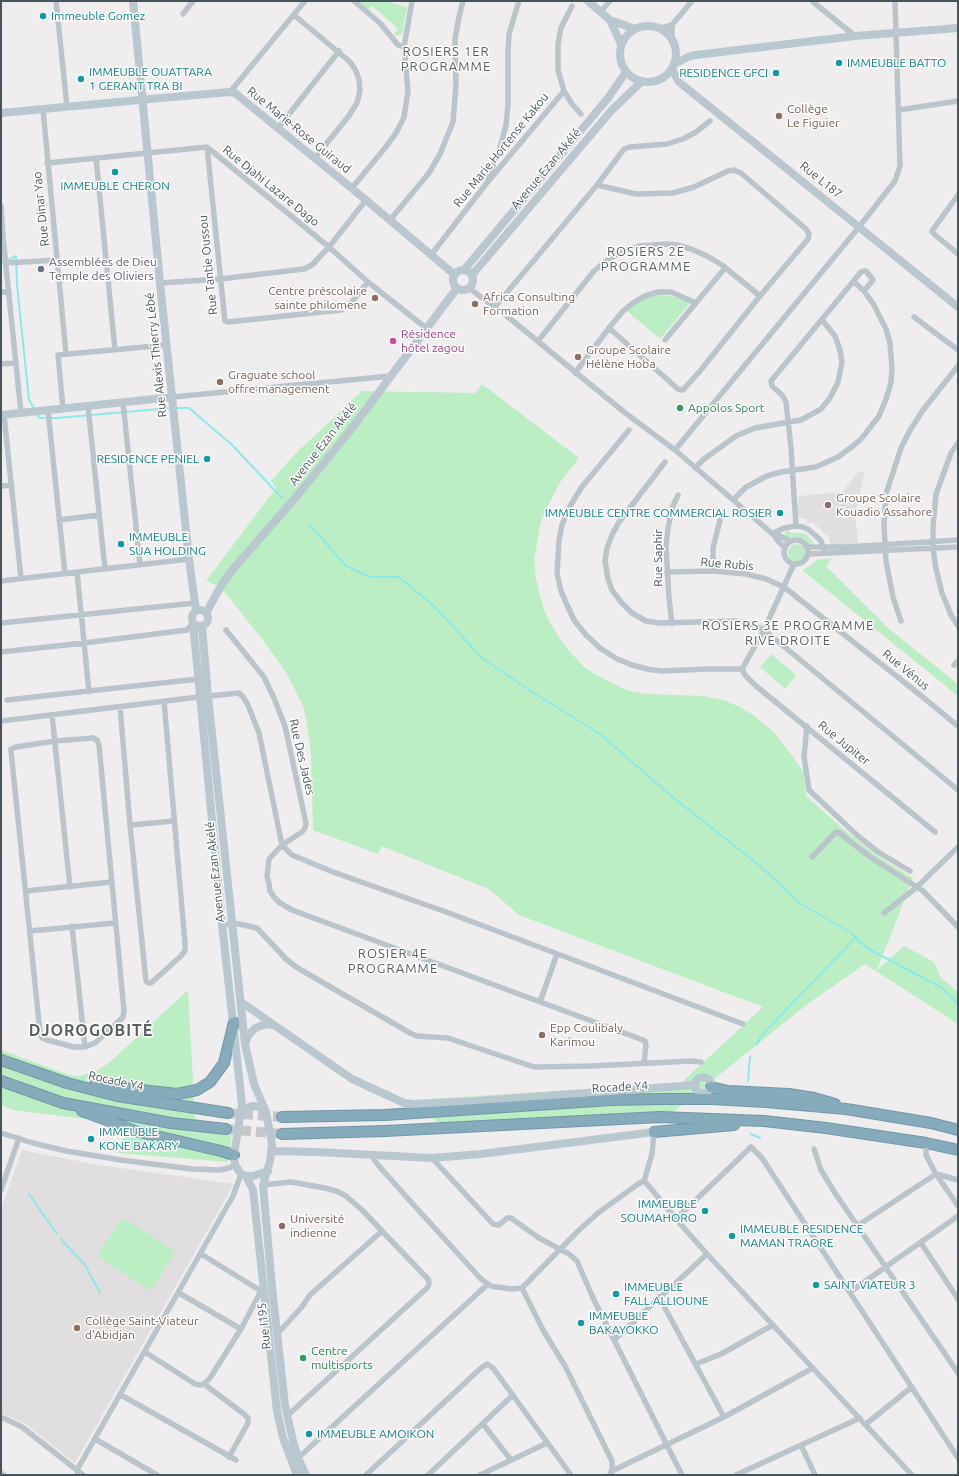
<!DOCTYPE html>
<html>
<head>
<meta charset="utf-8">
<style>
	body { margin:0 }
	#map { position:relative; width:959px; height:1476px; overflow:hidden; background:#f0edee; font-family:Ubuntu,sans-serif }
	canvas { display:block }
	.frame { position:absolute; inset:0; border:2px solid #46555a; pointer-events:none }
</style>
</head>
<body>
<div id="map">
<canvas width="959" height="1476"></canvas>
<div class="frame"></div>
</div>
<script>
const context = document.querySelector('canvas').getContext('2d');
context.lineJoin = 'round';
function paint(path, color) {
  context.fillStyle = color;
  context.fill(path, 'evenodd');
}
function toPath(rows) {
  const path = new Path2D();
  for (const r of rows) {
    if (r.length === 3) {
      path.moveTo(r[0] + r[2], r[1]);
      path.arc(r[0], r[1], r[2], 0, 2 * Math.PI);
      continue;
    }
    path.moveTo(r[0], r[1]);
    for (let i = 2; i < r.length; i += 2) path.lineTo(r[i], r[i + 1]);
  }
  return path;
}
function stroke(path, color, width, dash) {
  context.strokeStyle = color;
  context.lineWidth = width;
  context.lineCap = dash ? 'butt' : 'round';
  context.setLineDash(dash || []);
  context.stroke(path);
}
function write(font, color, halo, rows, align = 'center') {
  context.font = font + ' Ubuntu,sans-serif';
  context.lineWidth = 3;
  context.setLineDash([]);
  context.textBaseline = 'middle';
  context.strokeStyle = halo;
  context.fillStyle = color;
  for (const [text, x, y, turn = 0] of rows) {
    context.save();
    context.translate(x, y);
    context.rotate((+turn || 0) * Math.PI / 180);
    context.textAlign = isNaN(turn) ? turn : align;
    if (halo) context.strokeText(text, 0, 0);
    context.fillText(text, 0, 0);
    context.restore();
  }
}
paint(toPath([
	[859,471,865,472,855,514,858,543,830,546,829,537,813,523,807,523,807,519,797,517,799,496,842,492],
	[22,1150,99,1165,234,1184,75,1463,24,1423,1,1413,1,1209]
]), '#e1dedf');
paint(toPath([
	[355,1,391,1,391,3,407,7,402,34,396,36,394,33,398,30,391,22,372,6,367,11],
	[659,295,671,296,684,300,690,303,660,339,627,311,635,304,647,298],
	[482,384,579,458,561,481,547,507,541,522,534,560,536,578,543,607,549,621,564,645,583,666,596,675,620,687,633,692,648,694,704,696,723,700,740,707,753,715,773,731,788,750,804,773,806,796,840,826,876,855,913,878,877,970,904,946,934,962,941,978,958,992,958,1024,865,964,809,1003,663,1120,440,1124,414,1100,681,1083,763,1007,519,915,489,889,382,846,378,854,313,830,311,755,307,723,303,706,288,676,269,648,227,595,216,585,206,581,276,488,271,481,294,455,362,391,475,393],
	[787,530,791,533,802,533,807,535,813,542,814,544,809,545,801,540,785,537,785,531],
	[797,553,9],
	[832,558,826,566,888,628,958,684,958,696,802,570,811,565,816,560],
	[771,654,796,675,785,689,760,667],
	[188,990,195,1118,232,1132,228,1162,118,1153,126,1124,13,1110,1,1105,1,1050,69,1075,78,1076,95,1072,110,1062],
	[122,1217,176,1252,150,1291,97,1256]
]), '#bceec4');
stroke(toPath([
	[1,264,16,256,17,285,29,400,35,410],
	[176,408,189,408,231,444,283,499],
	[37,414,40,418,57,418,171,408],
	[310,525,346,566,370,577,399,577,434,606,482,658,534,693,600,734,670,795,760,866,801,904,850,932,867,948,942,988,958,1004],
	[757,1044,761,1036,856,937],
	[748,1081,750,1056],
	[751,1134,760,1138],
	[29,1194,57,1234],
	[61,1239,85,1265,100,1293]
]), '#8aeae9', 2);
stroke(toPath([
	[228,1113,282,1117],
	[226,1129,282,1134]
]), '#c6c7c9', 10, [10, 5]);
const highway = toPath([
	[1,1060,67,1083,117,1096,228,1113],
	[1,1081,63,1103,171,1123,226,1129],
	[95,1085,177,1094,197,1090,210,1082,224,1063,234,1022],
	[711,1087,728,1091,789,1094,814,1098,835,1104],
	[82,1111,135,1131,221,1151,234,1155],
	[282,1117,385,1115,611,1100,660,1099,712,1099,766,1102,846,1109,931,1123,958,1130],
	[654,1132,734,1125],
	[282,1134,385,1131,660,1117,764,1121,826,1128,926,1143,958,1150]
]);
stroke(highway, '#7197a7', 12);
stroke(toPath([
	[56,1,67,107],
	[354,1,380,23,398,45,404,47],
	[812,1,855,36],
	[601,11,610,1],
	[183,14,193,1],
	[294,15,349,61,355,69,359,79,360,91,357,103,348,117,314,159],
	[672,25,672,39],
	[661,28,672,25,692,1],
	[564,91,572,104,581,114],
	[230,92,305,1],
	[43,109,66,354],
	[899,110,958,101],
	[278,128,339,51],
	[207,147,225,321,228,322,341,310,351,303,368,282],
	[96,158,115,350],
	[47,163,207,147,329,247,368,282,426,328],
	[488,178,500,148,506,125,508,105,508,52,509,34,519,1],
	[597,185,636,194,673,193,694,187,728,171,734,170,741,173,806,229,809,234,808,239,760,296,700,371,683,390,678,389,609,328],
	[351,189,385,148,396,133,404,117,408,91,404,47,412,1],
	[958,195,932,231,934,234,958,254],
	[1,206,3,237,21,413],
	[390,220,429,173,440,154,453,122,456,85,455,39,459,17,463,1],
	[431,255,486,184,564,91,558,70,558,44,561,28,572,6],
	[6,263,57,260],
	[160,283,220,279,304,269,312,265,329,247,366,200],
	[469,288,513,321,624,412,675,450,775,536,777,540,784,547],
	[1,292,9,292],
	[494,308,597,185,624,149,630,147,667,144,683,139,696,132,710,121],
	[914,317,958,350],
	[665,340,725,268],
	[538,341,594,271,606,261,621,252,639,246,667,244,677,245,691,249,707,256,722,265,760,296],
	[1,364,16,363],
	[575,373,609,328,623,311,633,303,645,296,658,292,671,292,696,303],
	[173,397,391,376],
	[123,403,140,564],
	[88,406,105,569],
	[63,409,58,355,166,345],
	[48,410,65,574],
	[4,415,21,578],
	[629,430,581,488,569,508,562,525,559,541,557,573,561,591,567,605,574,620,586,635,600,648,617,659,632,665,647,669,661,671,709,669,742,669],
	[958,443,951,453,936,494,933,527,933,548,936,569,942,593,951,615,958,626],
	[675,450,859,227,895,181,900,166,895,1],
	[665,462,619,522,612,535,607,548,605,561,608,579,612,590,621,602,632,613,646,621,659,623,735,621,751,624,764,630,958,790],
	[695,468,704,459,736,436,755,428,801,420,821,409,830,398,838,382,842,362,840,350,835,336,822,320],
	[1,486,12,485],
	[733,500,746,487,767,476,781,472,816,467,838,457,853,446,862,438,879,416,886,399,891,383,892,369,890,343,886,329,874,305,864,291,854,282],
	[59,520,99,515],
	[796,526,791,448,786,402,782,395,772,386,771,381,861,272,864,271,866,271,873,280,864,291],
	[772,534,784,528,796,526,803,527,809,530,815,535,821,541,824,549],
	[775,536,780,536,790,541],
	[796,552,12],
	[807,547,847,547,958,540],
	[808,554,958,547],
	[713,571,713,548,720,520],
	[77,572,89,692],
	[667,572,713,571,746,574,766,579,784,587,919,694,958,726],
	[1,581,189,559],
	[901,621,893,597,886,561,884,524,886,494,901,448,909,432,923,410,958,366],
	[1,623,195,603],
	[672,624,669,598,666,547,668,528,673,506,678,495],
	[226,630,264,677,274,698,285,726,306,823,305,828,302,832,282,845,269,859,267,876,269,884,270,891,274,897,280,903,292,910,643,1040,645,1041,646,1045,644,1063],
	[1,652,84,643,187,630,193,623],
	[954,665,958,661],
	[742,669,745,675,756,686,935,832],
	[742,669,764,630,794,564],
	[7,700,198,679],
	[120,707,130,825,146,981,148,983,151,983,181,956,185,950,185,943,164,701],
	[52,715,70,887],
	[1,721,199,697,239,693,243,697,248,705,259,733,282,845,292,855,333,872,449,913,743,1024],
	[807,726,804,756,809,790,858,836,878,852,910,871],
	[93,738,97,740,99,745,124,1011,123,1017,119,1021,95,1043,85,1047,74,1047,47,1040,42,1038,40,1032,11,751,11,749,16,747,55,741,93,738],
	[130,825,174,821],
	[812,857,836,832,838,832,870,857,923,891,958,927],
	[26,891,111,882],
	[884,913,917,887,958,847],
	[222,924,239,924,257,928,286,959,296,967,410,1033,417,1036,448,1038,534,1067,591,1066,691,1061,701,1062],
	[72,926,85,1047],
	[30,931,115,923],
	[540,1002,557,954],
	[1,1133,33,1143,66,1151,121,1160,192,1169,220,1170,229,1168,235,1165],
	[926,1143,926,1155,936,1174,958,1206],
	[814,1149,821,1170,835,1193,958,1373],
	[371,1155,378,1165,411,1202,481,1279,491,1286,511,1289,522,1288,578,1231,598,1213,638,1184,644,1181,648,1185,676,1219,707,1254,912,1475],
	[432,1158,493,1224,499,1225,507,1218,511,1218,539,1238,569,1254,577,1261,594,1300,682,1475],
	[644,1181,652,1154,654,1132],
	[263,1185,291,1182,325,1188,336,1191,346,1196,362,1210,382,1231,428,1279,429,1283,428,1287,287,1416],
	[1,1190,19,1138],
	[676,1219,751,1147,762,1158,958,1458],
	[857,1226,936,1174,958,1180],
	[921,1243,958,1299],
	[201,1254,261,1291],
	[522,1288,543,1330,565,1366,612,1461,612,1469,610,1475],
	[850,1292,958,1216],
	[179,1293,241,1329],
	[659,1297,724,1417],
	[277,1334,301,1308,310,1295,382,1231],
	[614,1340,707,1254],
	[145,1352,195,1384,200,1385,204,1384,210,1378,241,1329,261,1291,266,1289],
	[696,1364,721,1354,773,1325],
	[204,1384,244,1414,248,1418,248,1423,229,1457],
	[121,1395,236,1460],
	[1,1417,22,1427,83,1475],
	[483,1424,511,1460],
	[866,1424,912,1387],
	[95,1439,157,1475],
	[801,1445,815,1475],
	[298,1458,488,1284],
	[612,1471,724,1417,813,1368],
	[1,1473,4,1475],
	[78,1475,77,1470,233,1196,241,1174],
	[366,1475,481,1368,487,1364,493,1368,571,1475],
	[428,1475,513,1395],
	[480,1475,547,1443],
	[736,1475,860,1418]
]), '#b9c5ca', 5.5);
stroke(toPath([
	[133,1,160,283,189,559,196,611],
	[588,1,610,20,621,44],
	[610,20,635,29],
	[648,54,28],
	[674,64,690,56,696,55,855,36,958,28],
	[672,69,679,82,958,307],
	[1,113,161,98,230,92,235,93,366,200,455,275],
	[464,270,608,98,626,72],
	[463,280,10],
	[472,275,611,111,641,82],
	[1,415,173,397],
	[200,618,8],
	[206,613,222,584,234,568,296,497,349,432,457,288],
	[193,623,222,924,242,1104,234,1155,235,1165,241,1174,246,1176,253,1176,268,1171],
	[202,626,208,696,245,1044,254,1084,266,1112,272,1144,270,1161,263,1185,272,1287,285,1405,293,1441,298,1458,306,1475],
	[241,1002,352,1079,404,1103,415,1104,476,1101,695,1085],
	[245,1044,248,1036,254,1029,260,1026,268,1024,274,1025],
	[703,1085,8],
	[242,1111,249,1107,253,1106,259,1107,266,1112],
	[272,1151,316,1152,432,1158,481,1154,654,1132],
	[246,1176,253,1190,277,1411,283,1438,297,1475]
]), '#b9c8cf', 8);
stroke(highway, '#86acbc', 10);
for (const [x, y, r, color] of [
	[43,16,4,"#0f9aa8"],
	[839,63,4,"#0f9aa8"],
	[776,73,4,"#0f9aa8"],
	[81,79,4,"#0f9aa8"],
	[779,116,4,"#8d6e63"],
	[115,172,4,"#0f9aa8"],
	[41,269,4,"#6b7280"],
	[375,298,4,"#8d6e63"],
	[475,304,4,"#8d6e63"],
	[393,341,4,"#d1479c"],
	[578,357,4,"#8d6e63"],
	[220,382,4,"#8d6e63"],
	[680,408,4,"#2e9e5b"],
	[207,459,4,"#0f9aa8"],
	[828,505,4,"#8d6e63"],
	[780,513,4,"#0f9aa8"],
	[121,544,4,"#0f9aa8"],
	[542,1035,4,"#8d6e63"],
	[91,1139,4,"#0f9aa8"],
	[705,1211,4,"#0f9aa8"],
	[282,1226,4,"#8d6e63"],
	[732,1236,4,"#0f9aa8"],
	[816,1285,4,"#0f9aa8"],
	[616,1294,4,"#0f9aa8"],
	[581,1323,4,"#0f9aa8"],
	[77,1328,4,"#8d6e63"],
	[303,1358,4,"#2e9e5b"],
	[309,1434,4,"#0f9aa8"]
]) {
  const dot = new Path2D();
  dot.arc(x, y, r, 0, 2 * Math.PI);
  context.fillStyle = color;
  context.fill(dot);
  stroke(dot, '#fff', 1.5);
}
write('12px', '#0d838f', '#fff', [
	["Immeuble Gomez",51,16],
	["IMMEUBLE BATTO",847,63],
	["IMMEUBLE OUATTARA",89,72],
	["1 GERANT TRA BI",89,86],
	["RESIDENCE GFCI",768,73,"right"],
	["IMMEUBLE CHERON",115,186,"center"],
	["RESIDENCE PENIEL",199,459,"right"],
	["IMMEUBLE CENTRE COMMERCIAL ROSIER",772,513,"right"],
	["IMMEUBLE",129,537],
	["SUA HOLDING",129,551],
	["IMMEUBLE",99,1132],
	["KONE BAKARY",99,1146],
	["IMMEUBLE",697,1204,"right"],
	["SOUMAHORO",697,1218,"right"],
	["IMMEUBLE RESIDENCE",740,1229],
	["MAMAN TRAORE",740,1243],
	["SAINT VIATEUR 3",824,1285],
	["IMMEUBLE",624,1287],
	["FALL ALLIOUNE",624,1301],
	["IMMEUBLE",589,1316],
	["BAKAYOKKO",589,1330],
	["IMMEUBLE AMOIKON",317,1434]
], 'left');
write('12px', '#785e54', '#fff', [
	["Collège",787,109],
	["Le Figuier",787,123],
	["Centre préscolaire",367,291,"right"],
	["sainte philomene",367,305,"right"],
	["Africa Consulting",483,297],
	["Formation",483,311],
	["Groupe Scolaire",586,350],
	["Hélène Hoba",586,364],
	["Graguate school",228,375],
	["offre management",228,389],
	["Groupe Scolaire",836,498],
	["Kouadio Assahore",836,512],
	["Epp Coulibaly",550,1028],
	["Karimou",550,1042],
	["Université",290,1219],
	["indienne",290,1233],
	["Collège Saint-Viateur",85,1321],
	["d'Abidjan",85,1335]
], 'left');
write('12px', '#46555a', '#fff', [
	["Rue Marie-Rose Guiraud",299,130,39],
	["Rue Marie Hortense Kakou",501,150,-51],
	["Avenue Ezan Akélé",546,169,-50],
	["Rue L187",821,180,39],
	["Rue Djahi Lazare Dago",271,186,39],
	["Rue Dinar Yao",41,209,-96],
	["Rue Tantie Oussou",208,265,-96],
	["Rue Alexis Thierry Lébé",156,355,-96],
	["Avenue Ezan Akélé",323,444,-52],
	["Rue Saphir",658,558,-90],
	["Rue Rubis",727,564,5],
	["Rue Vénus",906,670,39],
	["Rue Jupiter",844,743,39],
	["Rue Des Jades",302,757,77],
	["Avenue Ezan Akélé",215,872,-96],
	["Rocade Y4",116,1081,12],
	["Rocade Y4",620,1087,-3],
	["Rue I195",264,1326,-96]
]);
write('12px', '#5b616d', '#fff', [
	["Assemblées de Dieu",49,262],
	["Temple des Oliviers",49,276]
], 'left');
write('12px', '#b23c85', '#fff', [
	["Résidence",401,334],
	["hôtel zagou",401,348]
], 'left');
write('12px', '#27864d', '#fff', [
	["Appolos Sport",688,408],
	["Centre",311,1351],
	["multisports",311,1365]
], 'left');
context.letterSpacing = '1px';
write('13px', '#5a6062', '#fff', [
	["ROSIERS 1ER",446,52],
	["PROGRAMME",446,67],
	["ROSIERS 2E",646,252],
	["PROGRAMME",646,267],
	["ROSIERS 3E PROGRAMME",788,626],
	["RIVE DROITE",788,641],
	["ROSIER 4E",393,954],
	["PROGRAMME",393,969]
]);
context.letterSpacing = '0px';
context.letterSpacing = '1px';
write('bold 16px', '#5a6062', '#fff', [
	["DJOROGOBITÉ",91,1031]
]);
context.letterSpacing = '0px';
</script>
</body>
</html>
